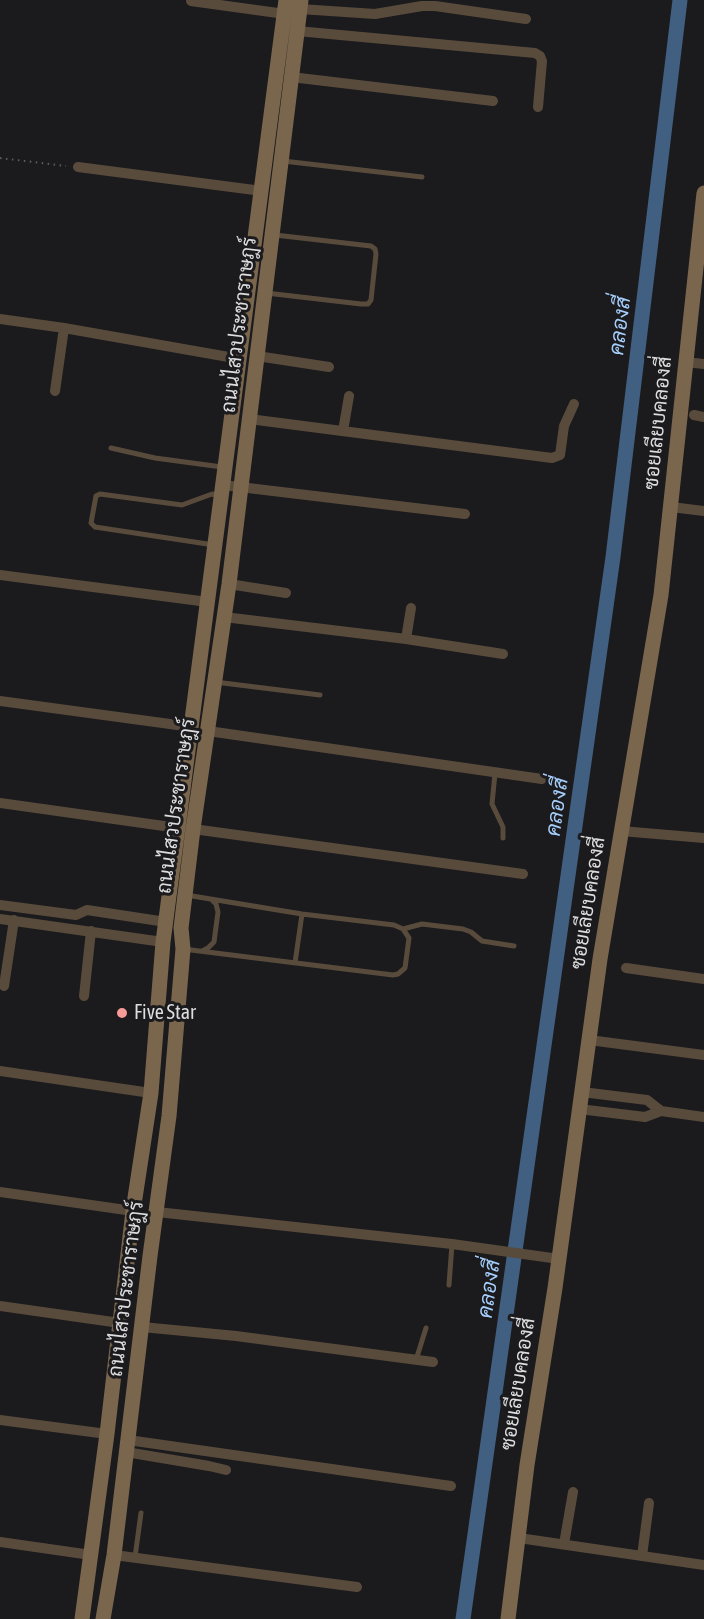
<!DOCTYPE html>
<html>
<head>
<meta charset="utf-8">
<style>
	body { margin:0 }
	canvas { display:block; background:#1b1a1d }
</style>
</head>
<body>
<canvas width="704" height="1619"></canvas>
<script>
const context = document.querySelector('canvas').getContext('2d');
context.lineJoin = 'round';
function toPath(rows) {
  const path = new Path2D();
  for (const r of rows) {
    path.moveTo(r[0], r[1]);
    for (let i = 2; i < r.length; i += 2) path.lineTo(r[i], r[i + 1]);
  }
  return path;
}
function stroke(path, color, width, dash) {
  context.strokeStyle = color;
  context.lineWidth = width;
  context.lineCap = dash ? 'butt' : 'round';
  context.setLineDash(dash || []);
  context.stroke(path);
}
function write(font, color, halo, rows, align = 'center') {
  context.font = font + ' "Asap Condensed",Sarabun,sans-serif';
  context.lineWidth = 6;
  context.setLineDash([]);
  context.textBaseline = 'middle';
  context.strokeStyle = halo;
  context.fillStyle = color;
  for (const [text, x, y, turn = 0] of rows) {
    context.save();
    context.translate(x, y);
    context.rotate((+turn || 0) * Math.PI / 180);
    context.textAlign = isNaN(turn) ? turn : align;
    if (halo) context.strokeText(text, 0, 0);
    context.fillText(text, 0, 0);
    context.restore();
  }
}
stroke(toPath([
	[463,1619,613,557,680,0]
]), '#405f81', 15);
stroke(toPath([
	[0,158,66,166]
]), '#5d5c5f', 2, [1.5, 4.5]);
stroke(toPath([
	[283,161,422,177],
	[266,293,361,304,368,304,371,300,376,254,375,249,371,246,275,235],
	[111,448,155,458,222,467],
	[214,545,95,527,91,523,96,496,100,494,182,505,212,494,220,496],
	[215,682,320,695],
	[495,773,492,804,503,827,503,838],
	[403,929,422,924,463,929,471,932,482,941,514,946],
	[183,949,393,975,398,974,405,968,409,938,403,929,394,925,302,914,186,895],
	[202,951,208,948,214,942,218,912,216,904,212,900],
	[295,963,302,914],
	[449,1285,452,1244],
	[416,1360,426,1328],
	[135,1557,141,1513]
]), '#584b3c', 5);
stroke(toPath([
	[191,1,285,14],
	[300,9,375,14,422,6,435,6,526,19],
	[297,31,535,53,540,56,542,61,538,107],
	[291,77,493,101],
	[78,167,262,191],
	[0,319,64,328,240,359],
	[257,356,329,367],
	[685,362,704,364],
	[55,391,64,328],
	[694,415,704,417],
	[249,419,552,458,560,455,564,426,574,404],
	[343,431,349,396],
	[223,485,465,514],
	[671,507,704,511],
	[0,575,208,602],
	[229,584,286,593],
	[224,617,406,639,503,654],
	[406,639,411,608],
	[0,701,192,727],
	[208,731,542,779],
	[0,803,178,828],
	[193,829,523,874],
	[621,831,704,838],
	[0,905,76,915,87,910,166,922],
	[0,919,163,942],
	[626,968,704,979],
	[4,986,14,920],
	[84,996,91,931],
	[589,1040,704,1055],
	[0,1071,151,1093],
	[579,1109,645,1117,661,1111,647,1100,582,1092],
	[661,1111,704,1117],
	[0,1192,133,1211],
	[157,1212,452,1244,559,1259],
	[0,1306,120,1323],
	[142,1327,236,1336,433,1362],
	[0,1420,107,1434],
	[128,1440,451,1486],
	[126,1452,209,1466,226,1470],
	[519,1538,704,1565],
	[0,1542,91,1555],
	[564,1544,573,1492],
	[114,1555,357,1587],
	[642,1556,649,1503]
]), '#584b3c', 10);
stroke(toPath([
	[82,1619,107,1434,133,1211,151,1093,163,942,286,0],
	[103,1619,114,1555,150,1256,169,1116,183,949,181,928,193,829,229,584,301,0],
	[508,1619,527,1465,555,1288,600,959,661,595,704,193]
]), '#7a664d', 15);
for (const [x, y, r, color] of [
	[122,1013,6,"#f59c96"]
]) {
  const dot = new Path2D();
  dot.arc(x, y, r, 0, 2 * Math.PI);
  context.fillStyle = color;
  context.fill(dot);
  stroke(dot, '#1b1a1d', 2);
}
write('20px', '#dddddf', '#1b1a1d', [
	["ถนนไสวประชาราษฎร์",239,325,-83],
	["ซอยเลียบคลองสี่",658,423,-84],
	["ถนนไสวประชาราษฎร์",176,806,-82],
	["ซอยเลียบคลองสี่",588,903,-81],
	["ถนนไสวประชาราษฎร์",126,1289,-83],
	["ซอยเลียบคลองสี่",518,1384,-81]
]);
write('20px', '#dddddf', '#1b1a1d', [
	["Five Star",134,1013]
], 'left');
write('italic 21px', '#a5cdfa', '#1b1a1d', [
	["คลองสี่",620,326,-83],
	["คลองสี่",557,807,-82],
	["คลองสี่",489,1289,-82]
]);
</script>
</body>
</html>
